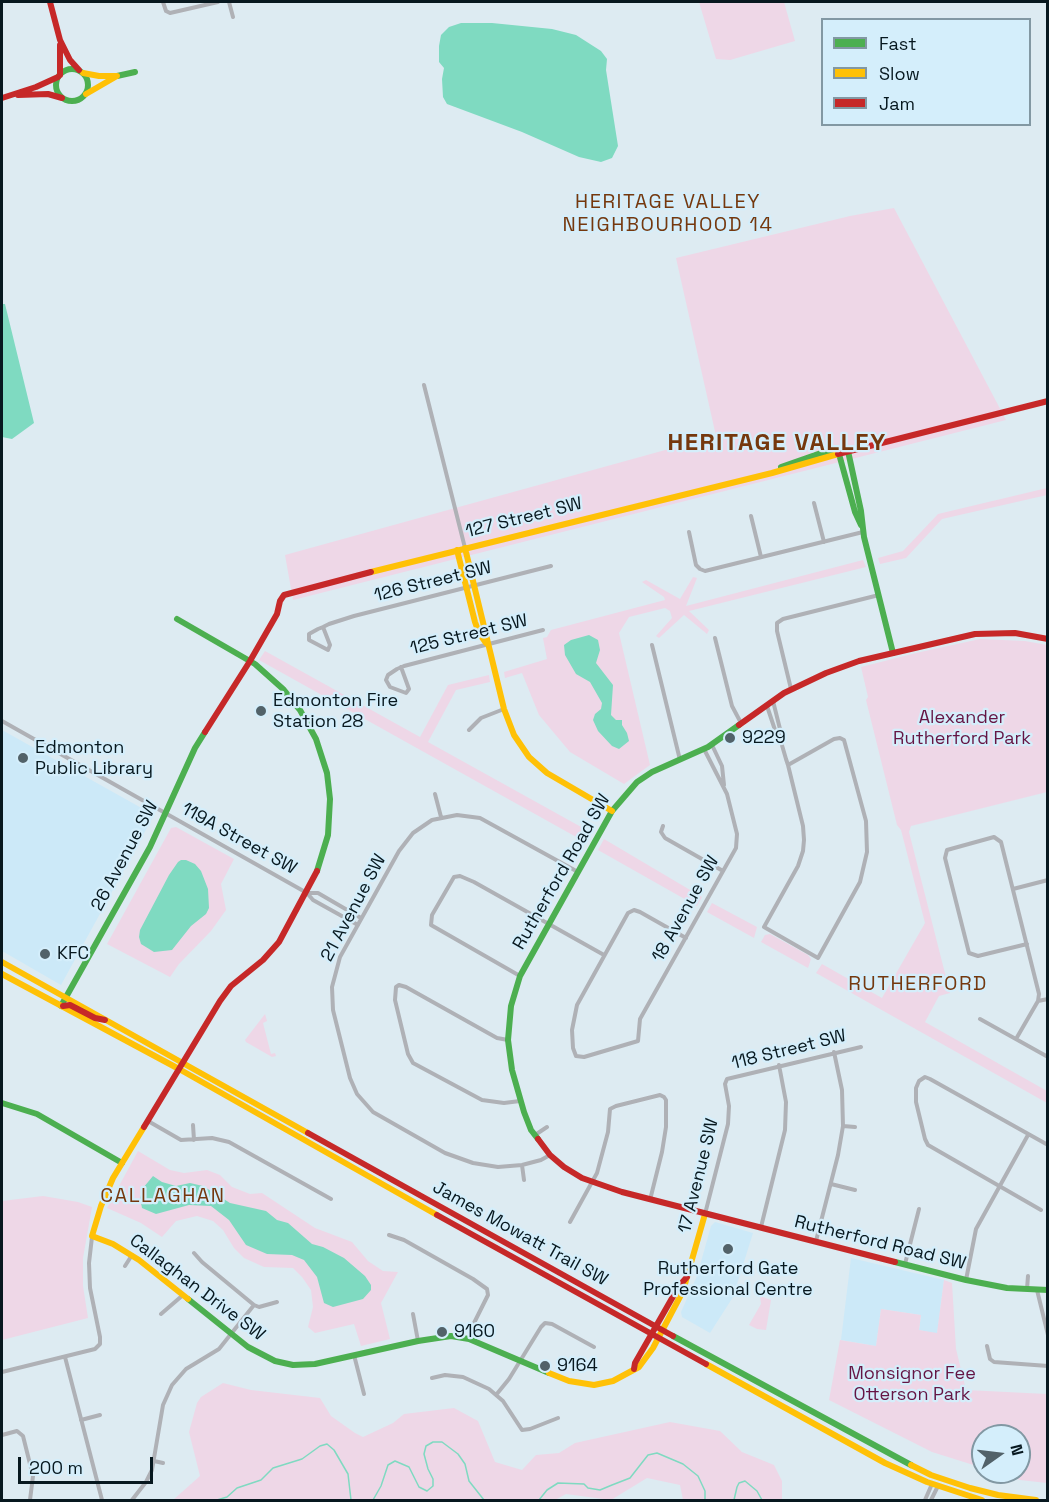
<!DOCTYPE html>
<html>
<head>
<meta charset="utf-8">
<style>
	body { margin:0 }
	#map { position:relative; width:1049px; height:1502px; overflow:hidden; background:#ddebf2; font-family:"Space Grotesk",sans-serif }
	canvas { display:block }
	.frame { position:absolute; inset:0; border:3px solid #07181f; pointer-events:none }
	.legend { position:absolute; left:821px; top:18px; width:210px; height:108px; box-sizing:border-box; background:#d4eefb; border:2px solid #8298a3; margin:0; padding:8px 10px; list-style:none; font-size:18px; color:#07181f }
	.legend li { display:flex; align-items:center; gap:12px; height:30px }
	.legend b { width:30px; border:2px solid #8298a3 }
	.north { position:absolute; left:971px; top:1424px; width:60px; height:60px; box-sizing:border-box; background:#d4eefb; border:2px solid #8298a3; border-radius:50%; rotate:76deg; font-size:16px; font-weight:700; line-height:24px; text-align:center; color:#07181f }
	.north::after { content:''; display:block; margin:auto; width:21px; height:27px; background:#526269; clip-path:polygon(50% 0,100% 100%,50% 72%,0 100%) }
	.scale { position:absolute; left:18px; top:1457px; width:135px; height:27px; box-sizing:border-box; border:3px solid #07181f; border-top:0; padding-left:8px; font-size:18px; line-height:21px; white-space:nowrap; color:#07181f; -webkit-text-stroke:4px #d4eefb; paint-order:stroke }
</style>
</head>
<body>
<div id="map">
<canvas width="1049" height="1502"></canvas>
<div class="frame"></div>
<ul class="legend">
<li><b style="height:8px;background:#4caf50"></b>Fast</li>
<li><b style="height:8px;background:#ffc107"></b>Slow</li>
<li><b style="height:8px;background:#c62828"></b>Jam</li>
</ul>
<div class="north">N</div>
<div class="scale">200 m</div>
</div>
<script>
const context = document.querySelector('canvas').getContext('2d');
context.lineJoin = 'round';
function paint(path, color) {
  context.fillStyle = color;
  context.fill(path, 'evenodd');
}
function toPath(rows) {
  const path = new Path2D();
  for (const r of rows) {
    if (r.length === 3) {
      path.moveTo(r[0] + r[2], r[1]);
      path.arc(r[0], r[1], r[2], 0, 2 * Math.PI);
      continue;
    }
    path.moveTo(r[0], r[1]);
    for (let i = 2; i < r.length; i += 2) path.lineTo(r[i], r[i + 1]);
  }
  return path;
}
function stroke(path, color, width, dash) {
  context.strokeStyle = color;
  context.lineWidth = width;
  context.lineCap = dash ? 'butt' : 'round';
  context.setLineDash(dash || []);
  context.stroke(path);
}
function write(font, color, halo, rows, align = 'center') {
  context.font = font + ' "Space Grotesk",sans-serif';
  context.lineWidth = 4.5;
  context.setLineDash([]);
  context.textBaseline = 'middle';
  context.strokeStyle = halo;
  context.fillStyle = color;
  for (const [text, x, y, turn = 0] of rows) {
    context.save();
    context.translate(x, y);
    context.rotate((+turn || 0) * Math.PI / 180);
    context.textAlign = isNaN(turn) ? turn : align;
    if (halo) context.strokeText(text, 0, 0);
    context.fillText(text, 0, 0);
    context.restore();
  }
}
paint(toPath([
	[2,730,154,815,61,985,2,951],
	[715,1222,753,1233,733,1297,710,1333,682,1317,681,1312,697,1276,711,1226],
	[851,1258,944,1280,937,1334,919,1330,921,1315,881,1309,876,1346,841,1340]
]), '#cce9f8');
paint(toPath([
	[699,2,784,2,795,41,730,60,716,59],
	[894,208,1006,420,293,600,285,555,716,436,676,258,850,216],
	[1047,488,1047,495,942,519,906,558,880,564,878,558,903,551,938,514],
	[863,560,866,567,689,611,709,630,707,634,684,615,659,638,656,636,672,618,670,611,665,608,629,617,619,633,650,765,624,784,570,752,539,715,522,673,505,678,504,672,547,659,543,638,547,637,551,630,665,600,664,597,642,582,646,580,680,599,693,577,697,578,686,606],
	[980,639,1025,641,1047,645,1047,792,911,826,909,832,950,993,939,996,925,1022,1047,1091,1047,1103,816,973,822,964,882,998,925,923,901,830,897,825,866,700,868,697,861,667,916,653],
	[265,651,420,737,448,685,489,675,490,682,456,690,428,742,592,833,587,843,259,660],
	[176,827,234,859,221,884,226,910,211,931,179,964,170,977,107,944,171,828],
	[604,839,702,897,697,906,598,850],
	[712,903,757,927,754,938,707,912],
	[770,934,808,955,811,959,808,968,761,942,765,935],
	[265,1014,267,1021,263,1023,271,1054,275,1053,276,1056,272,1057,246,1042,245,1040],
	[138,1151,170,1170,184,1173,207,1170,220,1175,232,1187,250,1194,262,1193,315,1228,352,1242,368,1261,383,1271,398,1272,381,1303,390,1339,361,1346,354,1324,315,1333,308,1327,313,1307,311,1290,302,1277,293,1268,264,1267,244,1258,234,1248,223,1230,213,1221,197,1216,176,1221,162,1237,141,1223,107,1208],
	[43,1196,78,1202,92,1207,83,1258,83,1286,88,1318,2,1340,2,1201],
	[944,1280,952,1283,956,1349,966,1390,1047,1394,1047,1483,1020,1480,996,1472,1019,1472,1019,1436,983,1436,983,1468,932,1452,829,1400,840,1340,876,1346,881,1309,921,1315,919,1330,937,1333],
	[760,1296,771,1300,766,1330,757,1329,749,1325,761,1304],
	[223,1383,251,1390,320,1398,331,1416,355,1433,363,1437,393,1423,404,1414,454,1408,478,1421,495,1462,522,1470,536,1455,559,1453,575,1443,670,1422,720,1431,742,1452,774,1465,782,1481,782,1500,683,1500,680,1485,647,1478,611,1500,566,1494,555,1500,173,1500,200,1476,189,1432,197,1403,201,1397]
]), '#eed7e7');
paint(toPath([
	[461,23,492,23,552,29,576,35,601,51,607,59,606,70,618,146,612,158,601,162,579,157,522,132,447,104,443,97,442,79,444,68,439,62,439,46,441,35,449,27],
	[2,304,5,304,34,423,12,439,2,437],
	[589,635,598,640,600,650,596,663,613,685,611,715,616,720,622,720,622,725,627,733,629,741,619,749,612,746,598,731,593,720,595,714,601,709,602,703,590,682,576,674,565,655,564,645,571,640],
	[181,860,186,860,195,864,201,871,208,889,209,908,206,914,191,926,172,950,154,952,141,944,139,937,140,930,169,875,178,862],
	[153,1176,162,1182,176,1186,190,1183,203,1186,230,1203,266,1211,277,1220,288,1223,312,1244,323,1247,344,1258,365,1276,371,1285,371,1290,363,1299,333,1307,324,1303,317,1277,304,1260,292,1255,267,1254,246,1245,229,1220,211,1206,189,1205,156,1214,142,1208,140,1198,143,1188]
]), '#7fdac1');
stroke(toPath([
	[217,1500,227,1497,237,1488,261,1480,273,1468,302,1459,320,1446,327,1444,334,1450,348,1474,351,1500],
	[373,1500,381,1486,388,1465,395,1461,409,1467,419,1487,427,1491,433,1486,433,1479,428,1469,424,1454,426,1446,433,1442,442,1442,458,1454,465,1464,469,1481,484,1500],
	[539,1500,547,1490,558,1483,584,1484,588,1488,600,1490,612,1485,630,1478,648,1455,657,1453,683,1464,698,1476,705,1491,705,1500],
	[734,1500,737,1487,739,1483,745,1481,757,1491,762,1500]
]), '#7fdac1', 1.5);
stroke(toPath([
	[163,2,166,11,170,13,218,2],
	[229,2,233,17],
	[424,385,465,548],
	[814,503,824,542],
	[751,516,761,557],
	[689,532,696,565,700,569,705,571,863,532],
	[323,627,330,645,328,650,309,640,309,634,318,629,323,627,329,624,354,616,551,566],
	[715,638,732,706,741,723],
	[652,645,680,760],
	[401,667,409,689,406,693,390,687,386,680,388,675,397,669,404,666,543,630],
	[791,689,777,631,777,623,783,619,879,595],
	[773,701,780,729,779,735],
	[767,706,775,730,779,735,786,759,788,765,803,826,804,840,803,851,798,866,764,927,818,958,860,882,867,852,866,821,844,740,840,738,834,739,788,765],
	[2,721,307,893,313,900,358,925],
	[469,730,481,718,504,709],
	[712,745,722,766,724,785],
	[435,794,441,817],
	[663,826,661,832,665,838,723,871],
	[1013,889,1048,880],
	[307,893,318,893,361,918],
	[686,938,640,912,634,910,628,913,577,1005,572,1030,573,1048,576,1056,584,1057,638,1041,640,1019,736,848,737,834,727,794,704,749],
	[520,976,431,925,432,915,454,877,460,876,474,882,604,955],
	[1038,1001,1048,999],
	[980,1019,1048,1057],
	[1016,1039,1038,1001,1039,994,1001,842,994,837,947,850,945,858,969,953,978,956,1027,944],
	[508,1040,497,1038,406,987,399,985,396,987,395,1000,408,1054,413,1063,482,1100,504,1103,520,1101],
	[148,1121,181,1140,212,1138,229,1142,331,1199],
	[193,1125,194,1140],
	[843,1126,855,1127],
	[535,1135,547,1127],
	[550,1155,541,1160,522,1165,498,1167,473,1163,445,1153,373,1112,357,1094,350,1078,333,1010,332,987,340,957,399,851,413,833,432,820,457,815,480,818,578,872],
	[522,1165,524,1180],
	[831,1184,855,1190],
	[1041,1210,928,1145,925,1139,916,1102,916,1088,919,1081,925,1077,930,1079,1048,1145],
	[705,1214,728,1124,729,1106,725,1084,727,1079,861,1047],
	[570,1222,597,1173,608,1132,610,1109,616,1106,660,1095,664,1097,666,1100,666,1127,662,1152,650,1200],
	[761,1227,785,1130,786,1102,779,1065],
	[389,1235,404,1240,473,1279,487,1289,488,1295,473,1325,469,1339],
	[816,1241,838,1155,843,1126,842,1090,834,1052],
	[194,1253,202,1262,254,1305,259,1307,277,1302],
	[905,1264,919,1209],
	[125,1266,132,1255],
	[966,1280,976,1229,1028,1135],
	[1027,1289,1028,1276],
	[1037,1290,1048,1335],
	[161,1314,183,1295],
	[413,1314,418,1341],
	[987,1346,990,1359,994,1362,1048,1366],
	[354,1355,364,1394],
	[65,1357,102,1500],
	[2,1372,95,1349,100,1344,100,1337,90,1288,89,1263,92,1237],
	[432,1378,445,1375,463,1377,489,1389,503,1401,522,1430,530,1429,558,1418],
	[496,1395,509,1379,541,1327,545,1323,552,1324,594,1347],
	[81,1420,100,1415],
	[2,1435,17,1431,23,1436,33,1476,30,1500],
	[154,1461,163,1463],
	[132,1500,146,1482,152,1470,163,1405,172,1385,186,1369,219,1349,254,1305],
	[925,1500,932,1484],
	[931,1500,938,1486]
]), '#afb1b6', 4);
stroke(toPath([
	[72,85,16],
	[117,76,135,72],
	[848,451,861,511,864,537,893,653],
	[839,454,855,512,861,525],
	[781,467,821,453,838,453],
	[177,619,255,664,283,689,300,710,316,739,327,773,330,799,328,835,317,871],
	[61,1006,150,847,195,748,205,732],
	[2,1103,37,1114,122,1163],
	[538,1139,531,1130,524,1112,512,1070,508,1040,511,1006,520,976,612,811,637,782,652,772,708,747,739,725],
	[895,1262,966,1280,1007,1288,1048,1290],
	[188,1299,248,1347,275,1361,293,1365,315,1364,418,1341,451,1336,469,1339,549,1373],
	[673,1336,911,1465]
]), '#4caf50', 6);
stroke(toPath([
	[83,73,99,76,117,76,86,94],
	[465,548,504,709,514,735,529,757,547,773,612,811],
	[457,550,475,622,479,633,486,643],
	[371,572,772,473,838,454],
	[2,962,308,1133],
	[2,974,179,1069,437,1215],
	[144,1127,113,1178,101,1206,92,1236,113,1244,139,1260,188,1299],
	[706,1364,885,1463,927,1482,982,1500],
	[549,1373,569,1381,594,1385,613,1381,639,1367,653,1348,683,1291,705,1214],
	[911,1465,931,1475,970,1488,998,1495,1036,1500]
]), '#ffc107', 6);
stroke(toPath([
	[50,2,60,40,70,60,79,70],
	[60,45,60,75],
	[18,95,48,94,62,98],
	[2,98,36,87,58,77],
	[838,454,1048,401],
	[739,725,784,693,826,673,859,661,975,634,1015,633,1048,639],
	[205,732,250,661,277,614,280,601,284,595,371,572],
	[63,1006,70,1005,95,1018,105,1020],
	[144,1127,220,1001,231,986,263,960,279,942,317,871],
	[308,1133,673,1336],
	[538,1139,550,1155,564,1167,582,1178,622,1192,895,1262],
	[437,1215,706,1364],
	[634,1369,635,1363,679,1286,687,1277]
]), '#c62828', 6);
for (const [x, y, r, color] of [
	[261,711,6,"#526269"],
	[730,738,6,"#526269"],
	[23,758,6,"#526269"],
	[45,954,6,"#526269"],
	[728,1249,6,"#526269"],
	[442,1332,6,"#526269"],
	[545,1366,6,"#526269"]
]) {
  const dot = new Path2D();
  dot.arc(x, y, r, 0, 2 * Math.PI);
  context.fillStyle = color;
  context.fill(dot);
  stroke(dot, '#d4eefb', 2);
}
write('18px', '#07181f', '#d4eefb', [
	["127 Street SW",524,518,-14],
	["126 Street SW",433,582,-14],
	["125 Street SW",469,635,-14],
	["119A Street SW",239,839,29],
	["26 Avenue SW",125,856,-62],
	["Rutherford Road SW",562,872,-60],
	["21 Avenue SW",354,908,-62],
	["18 Avenue SW",686,909,-61],
	["118 Street SW",789,1050,-14],
	["17 Avenue SW",699,1176,-76],
	["James Mowatt Trail SW",520,1234,29],
	["Rutherford Road SW",880,1243,14],
	["Callaghan Drive SW",197,1288,37]
]);
write('18px', '#07181f', '#d4eefb', [
	["Edmonton Fire",273,701],
	["Station 28",273,722],
	["9229",742,738],
	["Edmonton",35,748],
	["Public Library",35,769],
	["KFC",57,954],
	["Rutherford Gate",728,1269,"center"],
	["Professional Centre",728,1290,"center"],
	["9160",454,1332],
	["9164",557,1366]
], 'left');
write('18px', '#651544', '#d4eefb', [
	["Alexander",962,718],
	["Rutherford Park",962,739],
	["Monsignor Fee",912,1374],
	["Otterson Park",912,1395]
]);
context.letterSpacing = '1.5px';
write('20px', '#75380e', '#d4eefb', [
	["HERITAGE VALLEY",668,203],
	["NEIGHBOURHOOD 14",668,226],
	["RUTHERFORD",918,985],
	["CALLAGHAN",163,1197]
]);
context.letterSpacing = '0px';
context.letterSpacing = '1.5px';
write('bold 24px', '#75380e', '#d4eefb', [
	["HERITAGE VALLEY",777,443]
]);
context.letterSpacing = '0px';
</script>
</body>
</html>
